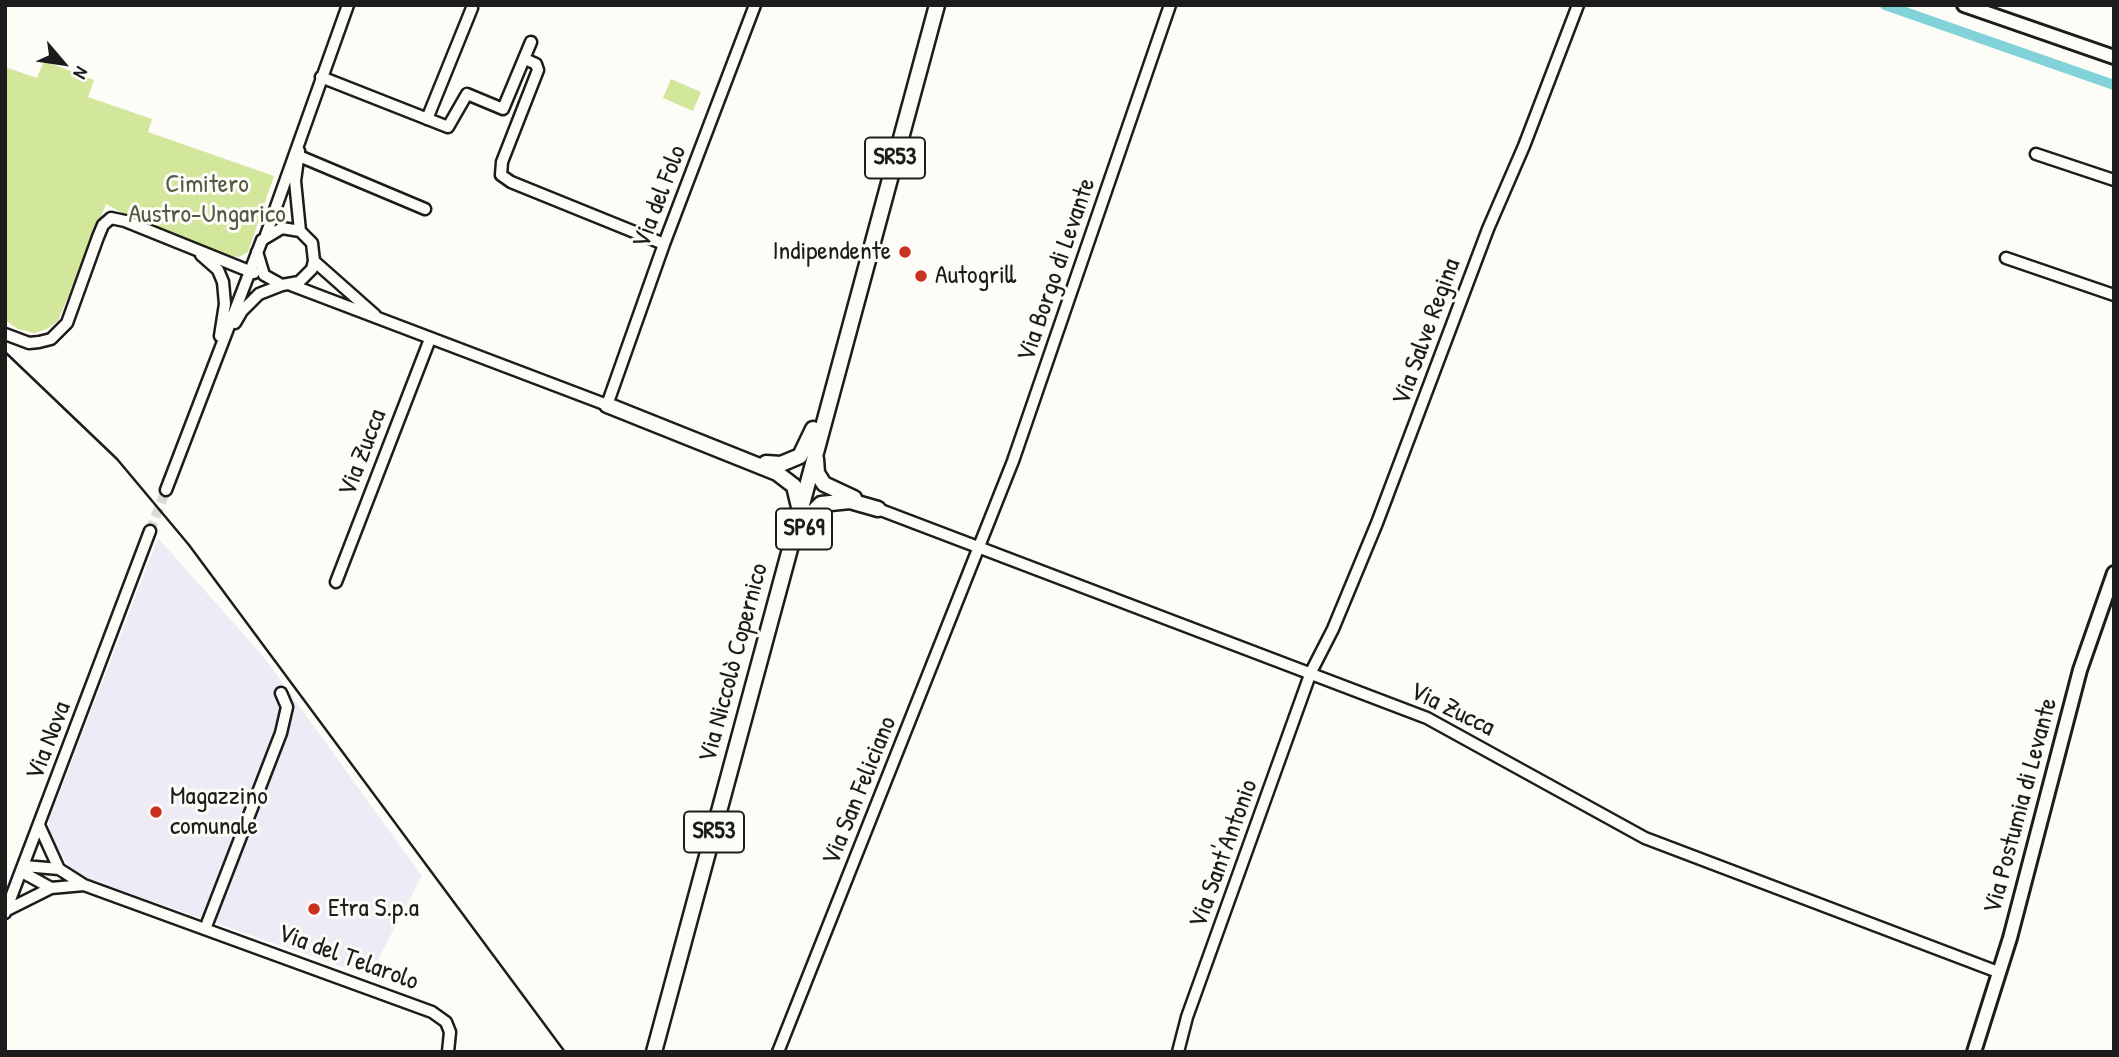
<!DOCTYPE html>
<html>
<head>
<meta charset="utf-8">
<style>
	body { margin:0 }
	#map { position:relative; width:2119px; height:1057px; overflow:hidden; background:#fdfcf7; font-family:"Patrick Hand",sans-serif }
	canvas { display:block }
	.frame { position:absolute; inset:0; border:7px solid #1c1c1c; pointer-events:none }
	.north { position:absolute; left:28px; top:28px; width:70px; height:70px; -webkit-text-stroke:5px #fdfcf7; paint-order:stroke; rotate:119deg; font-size:19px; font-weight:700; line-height:28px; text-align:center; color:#1c1c1c }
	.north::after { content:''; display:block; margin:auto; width:24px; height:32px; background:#1c1c1c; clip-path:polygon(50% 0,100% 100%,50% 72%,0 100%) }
</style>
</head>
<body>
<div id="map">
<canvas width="2119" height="1057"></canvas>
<div class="frame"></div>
<div class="north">N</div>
</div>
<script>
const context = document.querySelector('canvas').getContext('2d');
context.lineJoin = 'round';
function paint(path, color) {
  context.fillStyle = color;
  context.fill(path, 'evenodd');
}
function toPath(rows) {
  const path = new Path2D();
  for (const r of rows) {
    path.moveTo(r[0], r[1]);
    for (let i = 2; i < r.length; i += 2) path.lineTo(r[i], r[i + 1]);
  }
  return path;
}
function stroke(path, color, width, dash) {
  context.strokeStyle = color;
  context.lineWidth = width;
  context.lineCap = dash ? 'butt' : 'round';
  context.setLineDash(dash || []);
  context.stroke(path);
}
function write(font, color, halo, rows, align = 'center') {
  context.font = font + ' "Patrick Hand",sans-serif';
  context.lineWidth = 6;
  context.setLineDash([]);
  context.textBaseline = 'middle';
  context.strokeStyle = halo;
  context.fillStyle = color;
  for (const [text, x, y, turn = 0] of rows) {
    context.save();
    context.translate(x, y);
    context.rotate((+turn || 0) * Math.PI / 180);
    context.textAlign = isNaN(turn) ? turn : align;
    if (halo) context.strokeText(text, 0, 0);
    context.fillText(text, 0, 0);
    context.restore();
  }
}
paint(toPath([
	[158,538,263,656,422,876,369,976,85,878,70,868,50,836,49,820]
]), '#eeeaf6');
paint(toPath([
	[44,61,94,80,88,97,152,119,148,132,274,176,248,252,239,257,227,256,146,226,106,204,58,321,47,329,34,333,18,329,5,320,5,67,37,78],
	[671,79,701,92,693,111,663,98]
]), '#d3e79c');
stroke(toPath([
	[1885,5,2114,85]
]), '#81d3d9', 10);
stroke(toPath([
	[150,531,166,490]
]), '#dbdad6', 10, [10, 5]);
const minor = toPath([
	[525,59,536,64,538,70,502,162,501,175,511,182,664,244],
	[321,77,448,127,467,94,503,109,531,42],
	[427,119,472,8],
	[299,151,295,181,300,231],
	[2036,154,2114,180],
	[299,156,425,209],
	[266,235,348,5],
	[201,255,218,270,223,282,225,304,220,336],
	[2006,258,2114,295],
	[314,261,375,315],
	[291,285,607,405,664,244,755,5],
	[235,323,242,311,259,294,282,285],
	[5,334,29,343,39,342,51,339,67,323,98,237,103,225,111,218,125,221,254,273],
	[166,490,262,240,282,228,300,231,312,243,314,261,312,269,299,282,282,285,264,275,257,252],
	[878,509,1427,718,1645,838,1998,972],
	[336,582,430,339],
	[39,825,59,869,84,885,432,1012,446,1022,450,1032,448,1052],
	[24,866,59,869],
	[22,872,51,888],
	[7,910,51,888,84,885],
	[5,913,150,531],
	[205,929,281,733,287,707,281,693],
	[778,1052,1013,461,1170,5],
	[1178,1052,1187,1017,1311,672,1333,629,1377,523,1488,229,1524,146,1578,5]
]);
const major = toPath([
	[1964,5,2114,57],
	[1974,1052,2010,938,2080,670,2114,573]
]);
const highway = toPath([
	[607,405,777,473,794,486,799,507],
	[816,459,817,473,824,484,854,498],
	[766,463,781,464,800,456,813,429],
	[803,533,809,516,821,504,850,501,878,509],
	[654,1052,937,5]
]);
stroke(minor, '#1c1c1c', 15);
stroke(major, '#1c1c1c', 18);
stroke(highway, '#1c1c1c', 19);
stroke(minor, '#fdfcf7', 10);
stroke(major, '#fdfcf7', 12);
stroke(highway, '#fdfcf7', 14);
stroke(toPath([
	[5,352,117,459,189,545,565,1052]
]), '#1c1c1c', 2.5);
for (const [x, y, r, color] of [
	[905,252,7,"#c8321e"],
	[921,276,7,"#c8321e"],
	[156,812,7,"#c8321e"],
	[314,909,7,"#c8321e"]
]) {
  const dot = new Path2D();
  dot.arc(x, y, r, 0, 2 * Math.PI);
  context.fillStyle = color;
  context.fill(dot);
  stroke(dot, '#fdfcf7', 2.5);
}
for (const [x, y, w] of [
	[895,158,60],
	[804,529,56],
	[714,832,60]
]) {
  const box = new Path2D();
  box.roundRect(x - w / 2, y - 20.5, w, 41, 5);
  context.fillStyle = '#fdfcf7';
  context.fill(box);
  stroke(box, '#1c1c1c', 2);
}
write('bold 24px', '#1c1c1c', null, [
	["SR53",895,158],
	["SP69",804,529],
	["SR53",714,832]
]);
write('26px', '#535942', '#fdfcf7', [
	["Cimitero",207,185],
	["Austro-Ungarico",207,215]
]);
write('26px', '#1c1c1c', '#fdfcf7', [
	["Via del Folo",660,197,-69],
	["Via Borgo di Levante",1057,270,-71],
	["Via Salve Regina",1427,332,-70],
	["Via Zucca",363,453,-69],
	["Via Niccolò Copernico",734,663,-75],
	["Via Zucca",1452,710,26],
	["Via Nova",49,741,-69],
	["Via San Feliciano",860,791,-68],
	["Via Postumia di Levante",2021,806,-75],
	["Via Sant'Antonio",1224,854,-70],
	["Via del Telarolo",348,958,20]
]);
write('26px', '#1c1c1c', '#fdfcf7', [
	["Indipendente",891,252,"right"],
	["Autogrill",935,276],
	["Magazzino",170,797],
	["comunale",170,827],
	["Etra S.p.a",328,909]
], 'left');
</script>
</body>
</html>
